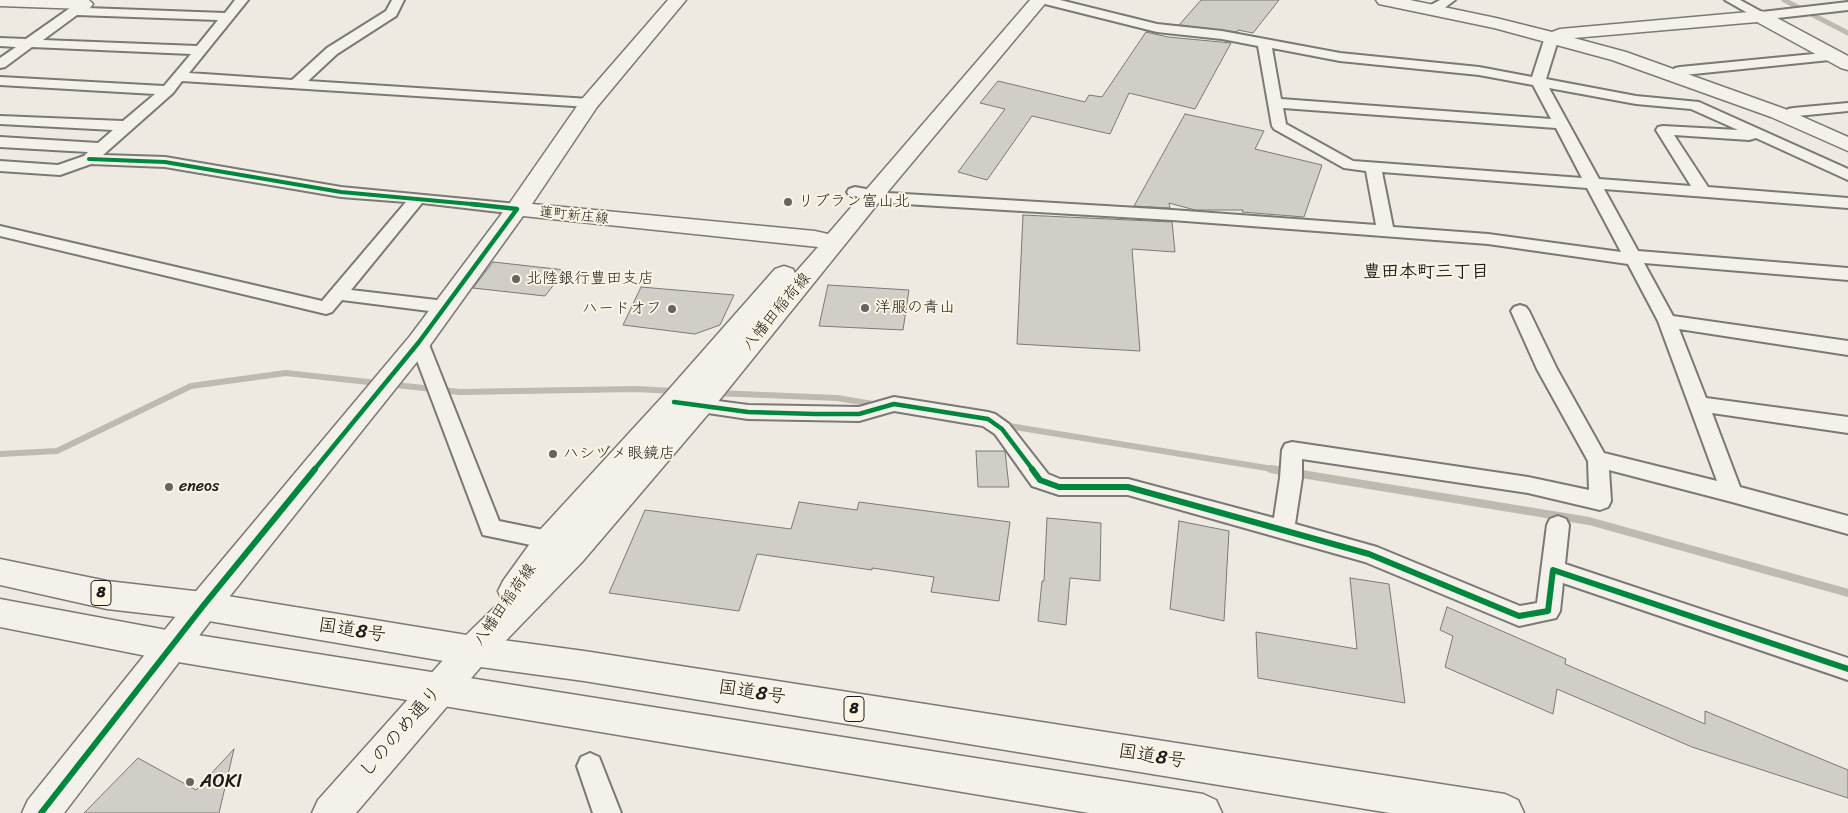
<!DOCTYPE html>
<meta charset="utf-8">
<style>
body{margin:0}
canvas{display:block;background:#eeeae2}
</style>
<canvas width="1848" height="813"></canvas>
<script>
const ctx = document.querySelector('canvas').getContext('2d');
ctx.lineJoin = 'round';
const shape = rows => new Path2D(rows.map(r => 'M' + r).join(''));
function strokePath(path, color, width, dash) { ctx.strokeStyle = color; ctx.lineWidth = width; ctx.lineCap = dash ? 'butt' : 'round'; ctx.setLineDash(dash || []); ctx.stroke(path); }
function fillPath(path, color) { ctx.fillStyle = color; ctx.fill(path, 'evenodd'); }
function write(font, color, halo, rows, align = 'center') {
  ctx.font = font + ' Sriracha,"Klee One",sans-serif'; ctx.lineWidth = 4; ctx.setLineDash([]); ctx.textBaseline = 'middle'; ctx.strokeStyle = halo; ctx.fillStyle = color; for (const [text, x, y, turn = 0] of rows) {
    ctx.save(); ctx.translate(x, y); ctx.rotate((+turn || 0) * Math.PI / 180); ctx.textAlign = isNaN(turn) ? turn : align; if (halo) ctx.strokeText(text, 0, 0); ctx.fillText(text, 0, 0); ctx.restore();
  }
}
strokePath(shape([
 [1784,0,1848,33]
]), '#bebab0', 5);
strokePath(shape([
 [716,393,837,398,879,405],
 [1003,425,1279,470],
 [0,454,57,451,191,386,286,373,460,392,635,389,675,391]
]), '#bebab0', 6);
strokePath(shape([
 [1271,469,1589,521,1848,593]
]), '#bebab0', 8);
const building = shape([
 [1201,0,1279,0,1253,33,1238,30,1237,32,1179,25,1201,0],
 [1146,32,1168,37,1231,43,1195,109,1129,93,1110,134,1032,116,987,180,958,172,1005,109,980,103,998,81,1085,102,1089,95,1102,97,1146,32],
 [1185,114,1264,131,1255,149,1322,165,1304,217,1242,212,1243,210,1195,210,1169,203,1170,208,1134,206,1185,114],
 [1023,215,1172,222,1175,252,1132,249,1140,351,1017,344,1023,215],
 [493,262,565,270,545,296,473,288,493,262],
 [828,285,909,290,903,330,819,326,828,285],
 [641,287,734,295,720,325,695,334,623,325,641,287],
 [976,451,1005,451,1009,487,978,487,976,451],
 [799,502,857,510,859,502,1010,522,999,601,931,592,934,577,872,568,872,570,757,554,739,611,609,593,645,510,791,529,799,502],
 [1047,518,1101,523,1100,581,1070,578,1066,625,1038,621,1042,581,1044,581,1047,518],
 [1179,521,1229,531,1224,621,1170,609,1179,521],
 [1350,578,1389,584,1405,703,1258,678,1256,632,1357,649,1350,578],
 [1447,607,1566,659,1565,664,1705,724,1705,711,1848,770,1848,798,1692,747,1557,689,1553,714,1445,667,1453,636,1440,630,1447,607],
 [234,749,219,813,84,813,138,758,196,790,234,749]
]);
fillPath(building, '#d1cec8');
strokePath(building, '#7a7975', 1);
const street = shape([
 [84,0,90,4,87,8,225,13,235,0,248,0,189,73,292,80,327,48,386,11,392,0,404,0,396,16,337,54,308,81,589,99,594,100,596,103,594,106,589,107,182,81,173,93,103,155,165,157,341,187,517,204,523,206,525,209,523,212,517,214,422,203,351,290,445,301,451,303,454,307,451,311,445,313,342,300,332,312,326,314,0,236,0,226,322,301,406,202,341,197,165,167,91,164,60,175,0,171,0,161,58,165,84,156,88,152,0,147,0,137,98,143,113,130,0,124,0,116,123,121,155,94,0,85,0,77,164,86,191,54,32,47,5,67,0,68,0,58,16,47,0,46,0,38,26,39,80,1,84,0],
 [77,15,218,20,197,46,43,40,77,15],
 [1039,0,1060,0,1157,24,1222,31,1340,53,1479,67,1532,77,1545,37,1552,33,1559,37,1546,79,1636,96,1699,102,1848,169,1848,180,1756,138,1749,140,1674,135,1708,187,1848,198,1848,208,1604,189,1638,251,1848,268,1848,280,1644,263,1673,316,1848,341,1848,355,1679,329,1706,398,1848,417,1848,433,1712,413,1740,487,1848,516,1848,534,1732,502,1609,470,1611,501,1608,507,1600,510,1528,493,1302,459,1302,478,1295,524,1377,547,1520,606,1537,603,1547,525,1550,519,1558,516,1566,519,1569,525,1565,564,1848,658,1848,680,1563,583,1560,611,1556,618,1519,626,1365,562,1128,495,1059,495,1032,486,995,434,983,426,894,411,859,421,748,419,681,409,678,404,681,399,688,397,748,405,859,407,894,397,988,412,995,414,1009,424,1048,474,1060,479,1128,479,1274,518,1280,478,1282,450,1285,444,1292,442,1528,477,1589,490,1588,461,1537,369,1511,311,1514,307,1520,305,1526,307,1529,311,1557,369,1604,453,1717,481,1658,321,1628,264,1488,244,1172,220,888,203,849,195,847,192,849,189,855,187,888,193,1172,210,1376,225,1366,171,1344,168,1274,129,1272,126,1258,46,1222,39,1157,32,1041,3,1039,0],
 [1272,48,1340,61,1479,75,1533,85,1551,119,1281,99,1272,48],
 [1549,88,1636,104,1691,109,1738,130,1663,126,1658,127,1656,130,1691,186,1599,179,1549,88],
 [1283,108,1556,128,1582,178,1353,161,1286,124,1283,108],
 [1382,172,1587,188,1621,252,1488,234,1393,227,1382,172],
 [1440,0,1455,0,1439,12,1429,12,1428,9,1429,6,1440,0],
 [1725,0,1740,0,1762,12,1848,2,1848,10,1760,20,1725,0],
 [1834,52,1839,53,1841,56,1839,59,1684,75,1681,79,1676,80,1669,76,1675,68,1680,67,1834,52],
 [1848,103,1848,111,1797,116,1785,121,1780,120,1778,117,1788,109,1793,108,1848,103],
 [419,336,426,337,428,342,499,521,558,533,561,540,558,547,550,549,483,535,410,342,412,337,419,336],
 [590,753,599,757,621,813,593,813,577,766,581,757,590,753]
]);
const secondary = shape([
 [0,0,89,0,93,4,90,8,84,9,0,6,0,0],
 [668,0,686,0,597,107,532,204,815,231,828,234,1030,0,1048,0,880,201,709,413,583,561,485,662,356,813,312,813,318,800,461,640,502,600,498,591,503,581,539,531,664,395,775,269,784,266,793,269,795,273,818,247,523,216,428,348,214,616,64,813,22,813,28,800,192,596,410,336,509,204,582,99,668,0],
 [1376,0,1410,0,1496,18,1552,32,1560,29,1760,11,1766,12,1848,56,1848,70,1841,68,1757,22,1574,38,1626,52,1785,109,1848,137,1848,151,1771,117,1612,60,1494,28,1379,4,1376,0]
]);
const highway = shape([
 [0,559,107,581,203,592,473,636,584,651,1505,794,1518,800,1524,813,1390,813,584,681,473,666,203,620,107,609,0,585,0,559],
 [0,599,172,631,1203,794,1216,800,1222,813,1089,813,172,661,0,627,0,599]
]);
strokePath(street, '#7a7975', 4);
strokePath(secondary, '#7a7975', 3);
strokePath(highway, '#7a7975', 3);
fillPath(street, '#f4f1ea');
fillPath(secondary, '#f4f1ea');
fillPath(highway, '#f4f1ea');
strokePath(shape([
 [89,159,165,162,341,192,482,205]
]), '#00873e', 4);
strokePath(shape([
 [674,402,748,412,815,414,859,414,894,404,988,419,1002,429,1033,470],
 [314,470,419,342,517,209,471,204]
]), '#00873e', 4.5);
strokePath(shape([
 [1032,469,1040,480,1059,487,1128,487,1369,554,1519,616,1548,611,1553,570,1848,669],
 [41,813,203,606,315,469]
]), '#00873e', 6);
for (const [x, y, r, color] of [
 [788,202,5,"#666461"],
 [516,279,5,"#666461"],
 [865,308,5,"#666461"],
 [672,309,5,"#666461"],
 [553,454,5,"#666461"],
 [169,487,5,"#666461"],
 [190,782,5,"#666461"]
]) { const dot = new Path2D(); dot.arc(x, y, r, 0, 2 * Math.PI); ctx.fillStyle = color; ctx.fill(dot); strokePath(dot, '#fcf5e5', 2); }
write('14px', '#1c1c1c', '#fcf5e5', [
 ["蓮町新庄線",574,216,6]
]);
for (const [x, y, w] of [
 [101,593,20],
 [854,709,20]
]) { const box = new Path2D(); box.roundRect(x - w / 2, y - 12.5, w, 25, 4); ctx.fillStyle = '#fcf5e5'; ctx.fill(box); strokePath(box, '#1c1c1c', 1); }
write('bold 15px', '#1c1c1c', null, [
 ["8",101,593],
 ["8",854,709]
]);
write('16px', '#1c1c1c', '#fcf5e5', [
 ["リブラン富山北",798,202],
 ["北陸銀行豊田支店",526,279],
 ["洋服の青山",875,308],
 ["ハードオフ",662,309,"right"],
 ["ハシヅメ眼鏡店",563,454],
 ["eneos",179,487]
], 'left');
write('16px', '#1c1c1c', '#fcf5e5', [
 ["八幡田稲荷線",777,312,-50],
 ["八幡田稲荷線",505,605,-55]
]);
write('bold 18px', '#1c1c1c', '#fcf5e5', [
 ["豊田本町三丁目",1426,272]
]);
write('19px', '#1c1c1c', '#fcf5e5', [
 ["国道8号",352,631,9],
 ["国道8号",752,693,9],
 ["しののめ通り",401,732,-49],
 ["国道8号",1152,757,9]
]);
write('19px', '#1c1c1c', '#fcf5e5', [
 ["AOKI",200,782]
], 'left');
</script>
